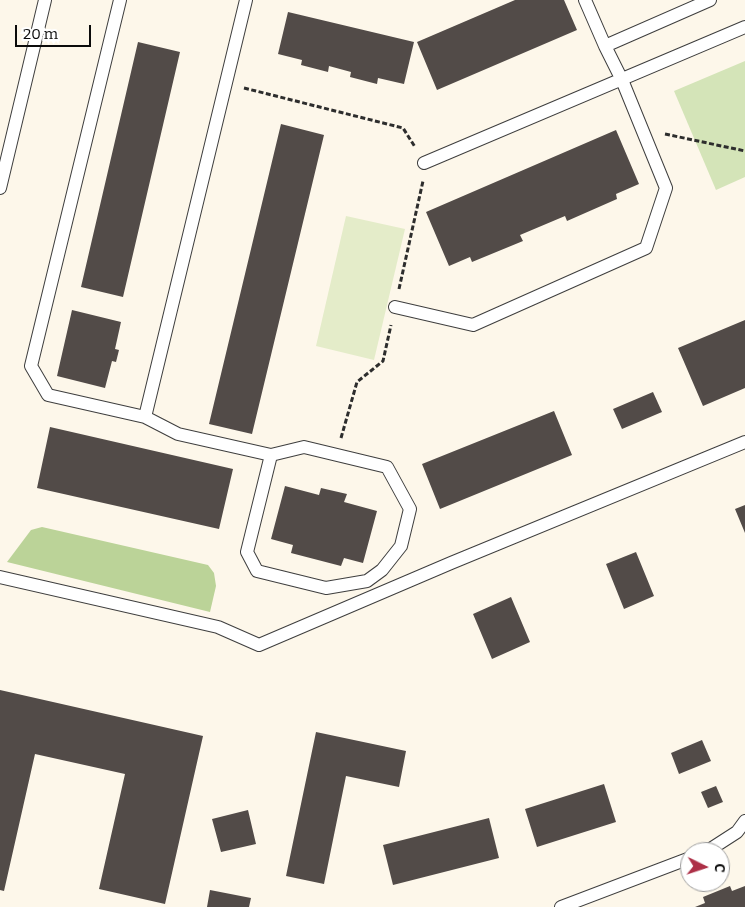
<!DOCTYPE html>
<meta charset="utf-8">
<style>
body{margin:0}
#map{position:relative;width:745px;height:907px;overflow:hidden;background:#fdf7ea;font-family:Bitter,serif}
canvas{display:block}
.north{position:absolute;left:680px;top:842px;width:50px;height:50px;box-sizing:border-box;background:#fff;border:1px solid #9d9d9d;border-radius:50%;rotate:94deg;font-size:14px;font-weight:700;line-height:20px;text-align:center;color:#0b0b0b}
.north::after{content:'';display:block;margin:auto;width:18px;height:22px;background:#ad3047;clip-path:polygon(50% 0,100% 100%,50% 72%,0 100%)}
.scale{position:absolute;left:15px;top:25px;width:76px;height:22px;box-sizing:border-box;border:2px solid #0b0b0b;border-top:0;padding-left:6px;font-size:15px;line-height:18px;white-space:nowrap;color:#0b0b0b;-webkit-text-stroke:4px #fff;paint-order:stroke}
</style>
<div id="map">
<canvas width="745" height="907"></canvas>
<div class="north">С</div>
<div class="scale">20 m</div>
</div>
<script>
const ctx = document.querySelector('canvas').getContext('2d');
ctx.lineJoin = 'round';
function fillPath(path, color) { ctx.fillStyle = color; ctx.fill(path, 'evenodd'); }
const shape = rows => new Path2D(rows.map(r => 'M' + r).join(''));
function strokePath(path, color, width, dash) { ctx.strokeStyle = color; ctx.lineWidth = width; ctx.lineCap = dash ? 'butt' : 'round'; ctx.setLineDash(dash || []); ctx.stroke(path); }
fillPath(shape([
 [745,61,745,177,716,190,674,91]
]), '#d4e4b8');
fillPath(shape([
 [42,527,208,565,214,573,216,586,210,612,7,562,31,530]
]), '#bbd398');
fillPath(shape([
 [346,216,405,229,374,360,316,346]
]), '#e4ecc9');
fillPath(shape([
 [515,0,564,0,577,30,437,90,417,42],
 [288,12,414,42,404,84,378,78,377,84,350,77,351,72,329,66,328,72,301,65,302,60,278,54],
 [138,42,180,52,123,297,81,287],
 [281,124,324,135,252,434,209,424],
 [616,130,639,184,616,194,617,199,567,221,565,216,520,235,523,241,472,262,470,257,449,266,426,212],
 [72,310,121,322,115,349,119,350,116,362,112,361,105,388,57,376],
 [745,320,745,388,703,406,678,348],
 [653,392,662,412,622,429,613,409],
 [554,411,572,455,440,509,422,464],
 [50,427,233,469,219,529,37,488],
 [285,486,319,495,321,488,347,494,344,502,377,511,363,563,344,558,341,566,291,553,293,545,271,539],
 [745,505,745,533,735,509],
 [636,552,654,596,624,609,606,564],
 [511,597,530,642,492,659,473,614],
 [0,690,203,736,165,904,99,889,125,774,35,754,4,891,0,890],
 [316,732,406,751,399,787,346,776,324,884,286,876],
 [702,740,711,761,679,774,671,753],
 [604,784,616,822,537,847,525,809],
 [716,786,723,802,708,808,701,792],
 [248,810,256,844,221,852,212,819],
 [489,818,499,858,393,885,383,845],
 [730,886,732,891,745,886,745,907,695,907,705,903,703,897],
 [210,890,251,898,249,907,207,907]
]), '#524b48');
const service = shape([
 [120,0,31,366,48,395,145,417],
 [246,0,145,417,178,434,271,455,304,447,387,467,410,509,401,546,382,570,367,581,326,588,257,571,247,552,271,455],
 [585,0,605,46,710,0],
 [424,163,745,27],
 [0,188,45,0],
 [395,307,473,325,646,248,666,188,622,80,605,46],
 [0,577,218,627,259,645,451,563,745,442],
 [706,852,737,832,745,821],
 [561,907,690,858]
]);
strokePath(service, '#3e3e3e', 14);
strokePath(shape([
 [244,88,403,128,415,147],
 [665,134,745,151],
 [399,289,423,181],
 [341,438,357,382,383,361,391,325]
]), '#2d2d2d', 3, [5, 2.5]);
strokePath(service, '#fff', 12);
</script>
